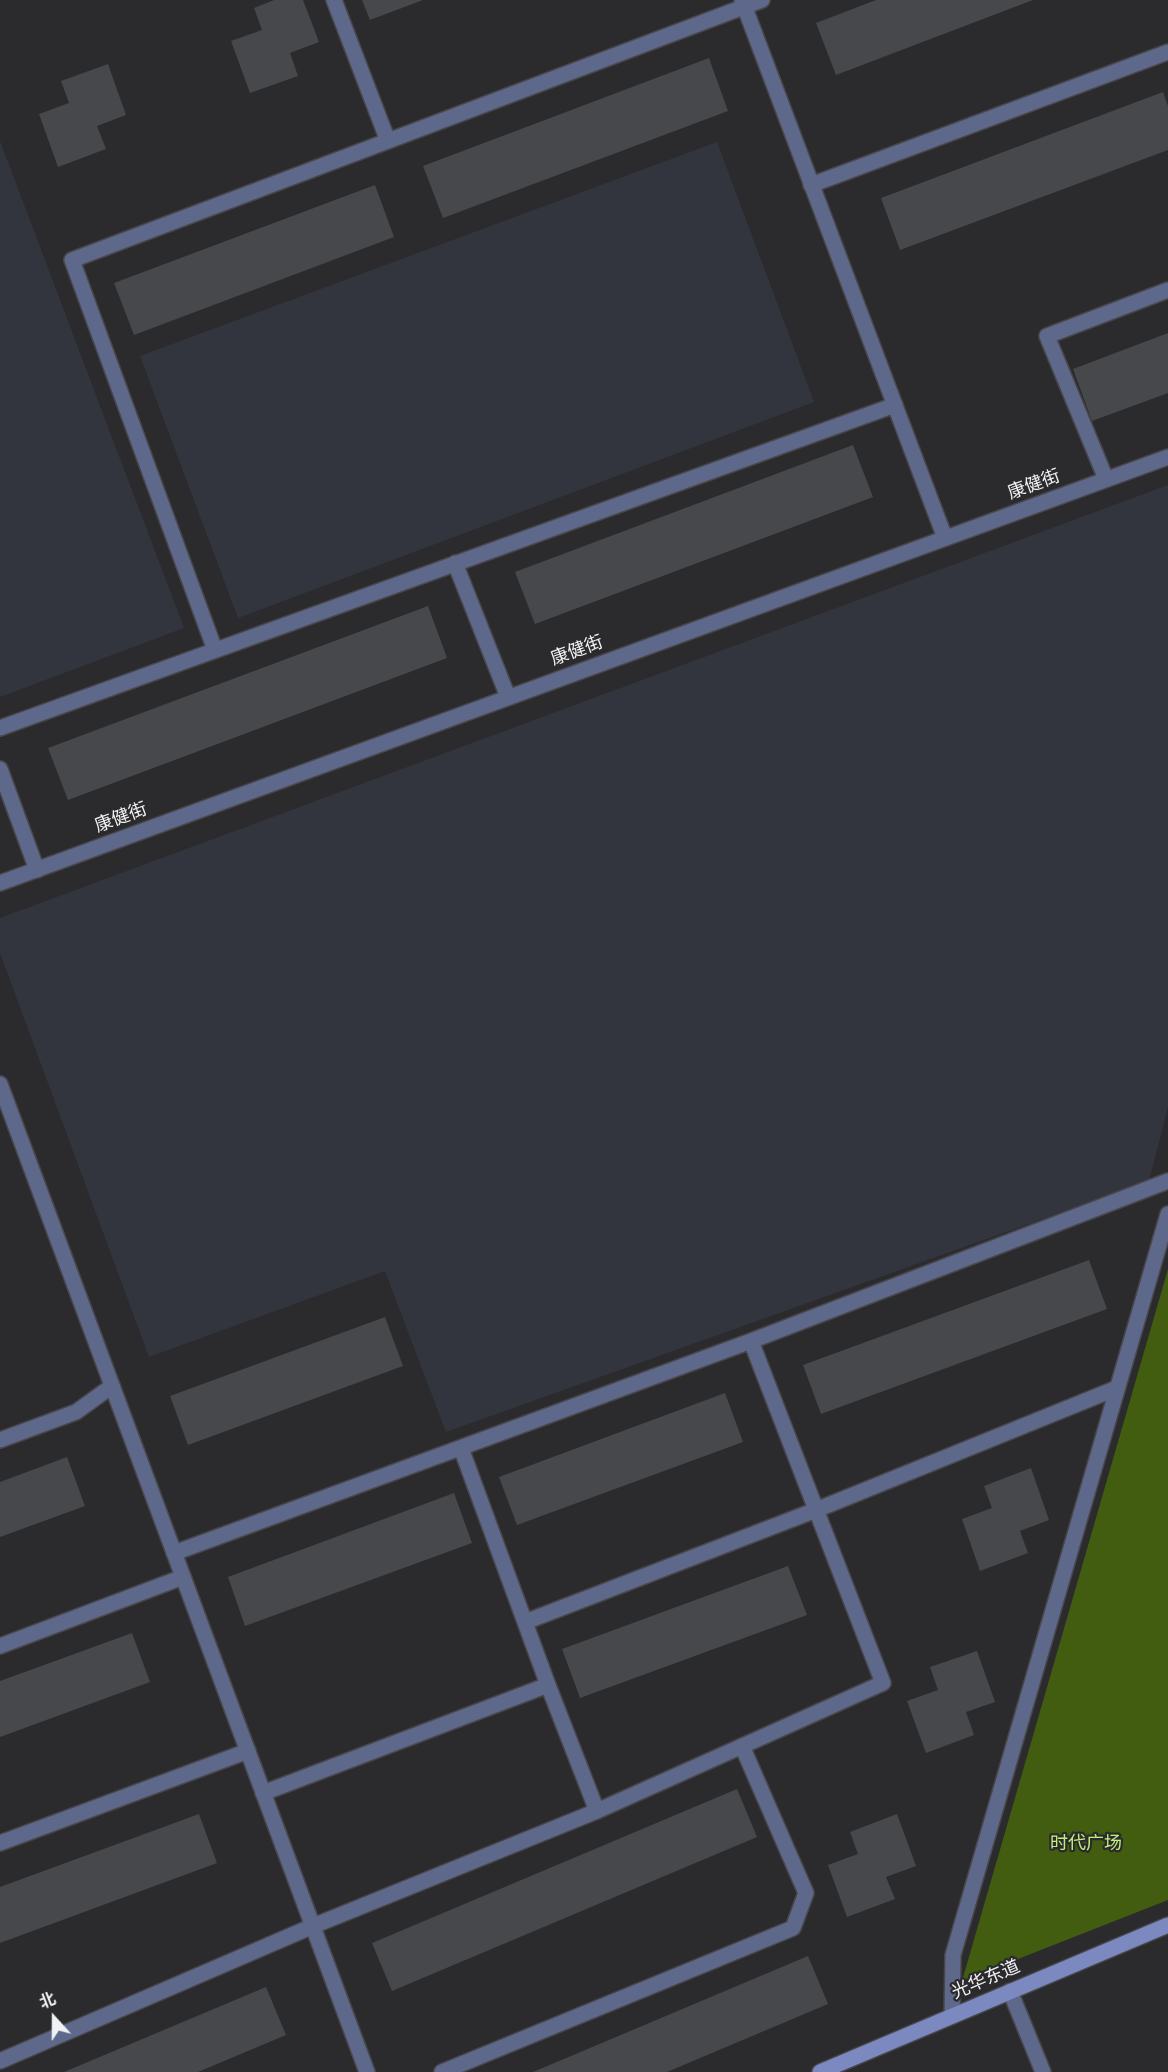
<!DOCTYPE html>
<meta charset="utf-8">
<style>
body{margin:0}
#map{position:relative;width:1168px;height:2072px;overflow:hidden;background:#2b2b2e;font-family:Helvetica,"Noto Sans SC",sans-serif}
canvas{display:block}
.north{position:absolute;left:24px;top:1988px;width:60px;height:60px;-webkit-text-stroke:4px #2b2b2e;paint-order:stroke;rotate:339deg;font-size:16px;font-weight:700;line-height:24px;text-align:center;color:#f0f1f3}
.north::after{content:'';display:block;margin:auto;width:21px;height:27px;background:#f0f1f3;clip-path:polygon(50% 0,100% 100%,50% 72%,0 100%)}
</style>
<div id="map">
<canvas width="1168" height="2072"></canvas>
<div class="north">北</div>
</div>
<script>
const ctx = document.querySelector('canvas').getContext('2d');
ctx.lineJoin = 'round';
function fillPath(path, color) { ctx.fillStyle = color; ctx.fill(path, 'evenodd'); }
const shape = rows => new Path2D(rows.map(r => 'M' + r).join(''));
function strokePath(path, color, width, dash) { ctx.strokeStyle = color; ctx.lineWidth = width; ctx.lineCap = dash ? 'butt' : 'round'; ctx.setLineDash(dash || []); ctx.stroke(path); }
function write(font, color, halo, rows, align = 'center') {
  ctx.font = font + ' Helvetica,"Noto Sans SC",sans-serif'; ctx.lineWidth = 4.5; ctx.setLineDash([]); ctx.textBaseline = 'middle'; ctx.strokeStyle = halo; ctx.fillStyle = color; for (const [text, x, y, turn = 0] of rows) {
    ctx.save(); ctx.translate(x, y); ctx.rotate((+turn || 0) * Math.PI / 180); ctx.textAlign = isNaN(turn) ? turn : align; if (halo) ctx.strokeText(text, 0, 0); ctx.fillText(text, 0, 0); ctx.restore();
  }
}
fillPath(shape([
 [0,141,184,628,0,697],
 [717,142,814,402,238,618,140,356],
 [1168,485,1168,1107,1149,1181,446,1432,385,1271,149,1357,0,953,0,918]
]), '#32353d');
fillPath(shape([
 [1168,1269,1168,1900,962,1981]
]), '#425d0f');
fillPath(shape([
 [274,0,303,0,319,42,290,53,298,76,250,93,231,41,262,30,254,8],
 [362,0,423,0,370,20],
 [876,0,1033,0,836,75,816,23],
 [709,58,728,111,443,218,423,166],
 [108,64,126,115,97,126,106,149,58,167,39,114,69,103,61,81],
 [1163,92,1168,106,1168,150,900,250,881,198],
 [375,185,394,237,134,335,114,283],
 [1168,333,1168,393,1092,421,1073,369],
 [853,445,873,497,535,624,515,572],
 [428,606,447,658,68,800,48,748],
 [1089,1260,1107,1309,821,1414,803,1365],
 [385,1317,403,1366,188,1445,170,1396],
 [725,1393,743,1442,517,1525,499,1477],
 [67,1457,85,1506,0,1537,0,1482],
 [1031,1468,1049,1520,1020,1531,1028,1553,980,1571,962,1519,992,1508,984,1486],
 [454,1493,472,1543,245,1626,228,1577],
 [788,1566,807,1615,580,1698,562,1649],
 [132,1633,150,1682,0,1737,0,1681],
 [977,1651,995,1702,966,1712,974,1735,926,1753,907,1701,938,1690,930,1667],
 [737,1789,757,1837,392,1991,372,1943],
 [199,1814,217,1863,0,1943,0,1887],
 [897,1814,916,1866,886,1877,895,1899,847,1917,828,1865,858,1854,850,1832],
 [808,1956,828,2004,667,2072,533,2072],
 [266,1987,286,2035,198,2072,64,2072]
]), '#47484b');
const lane = shape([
 [334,0,388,141],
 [811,185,1168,52],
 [1106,479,1047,336,1168,290],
 [455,563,508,697],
 [215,650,72,260,762,0],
 [0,728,895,405],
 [0,769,37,870],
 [0,1440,76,1412,112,1386],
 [461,1448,548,1685,597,1811],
 [174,1553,751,1341,1168,1181],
 [525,1622,816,1510,1117,1388],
 [0,1646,183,1577],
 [263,1793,548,1685],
 [0,1843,248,1751],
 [1010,1991,1043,2072],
 [0,2061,313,1926,597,1811,883,1683,751,1341],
 [442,2072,793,1928,806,1893,742,1746]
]);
const street = shape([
 [742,0,945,538],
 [0,883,1168,457],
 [0,1084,367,2072],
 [952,2016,953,1955,1168,1214]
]);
const secondary = shape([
 [820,2072,1168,1925]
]);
strokePath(lane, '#47474a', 18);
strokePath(street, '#47474a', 18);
strokePath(secondary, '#47474a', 18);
strokePath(lane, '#5e688b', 15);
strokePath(street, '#5e688b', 15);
strokePath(secondary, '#7b89c0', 15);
write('18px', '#f0f1f3', '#2b2b2e', [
 ["康健街",1034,485,-20],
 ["康健街",577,651,-20],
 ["康健街",121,818,-20],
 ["光华东道",986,1980,-23]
]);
write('18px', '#c0ef79', '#2b2b2e', [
 ["时代广场",1086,1844]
]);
</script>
